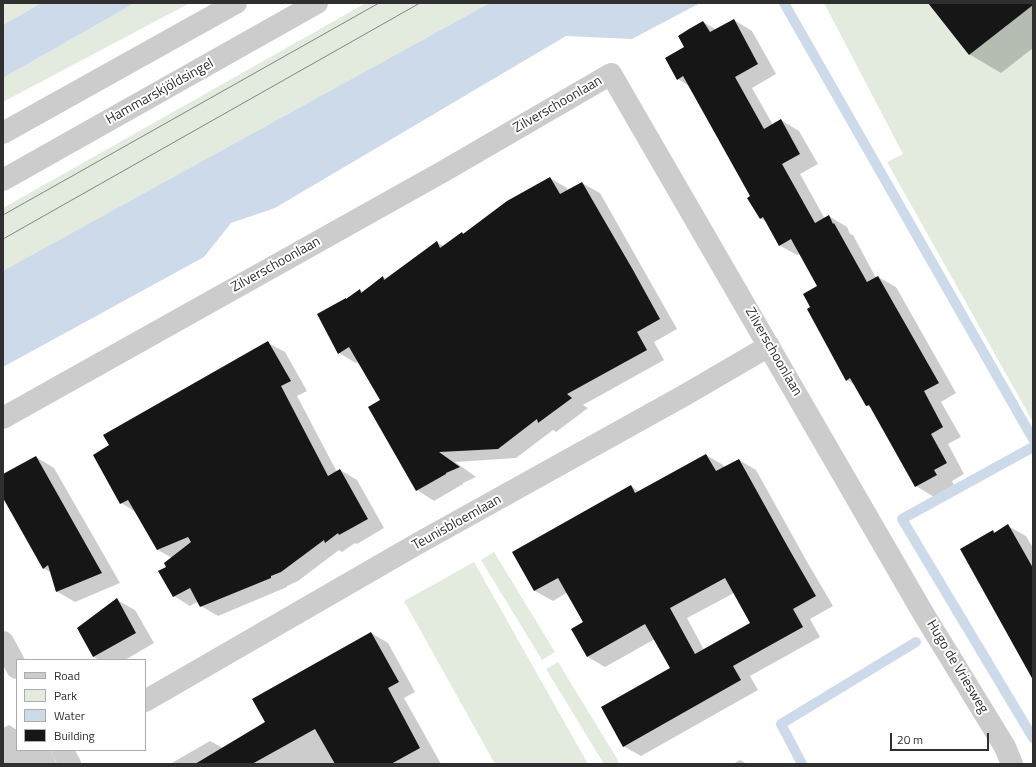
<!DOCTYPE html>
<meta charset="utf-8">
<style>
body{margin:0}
#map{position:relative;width:1036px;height:767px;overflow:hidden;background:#fff;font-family:"Titillium Web",sans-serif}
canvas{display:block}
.frame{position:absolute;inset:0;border:4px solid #2f2f2f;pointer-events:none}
.legend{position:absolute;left:16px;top:659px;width:130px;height:92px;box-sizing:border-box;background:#fff;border:1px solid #acacac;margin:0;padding:5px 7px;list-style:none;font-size:12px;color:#2f2f2f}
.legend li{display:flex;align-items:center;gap:8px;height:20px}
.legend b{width:20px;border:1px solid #acacac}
.scale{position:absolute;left:890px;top:733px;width:99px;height:18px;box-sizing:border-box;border:2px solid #2f2f2f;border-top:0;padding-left:5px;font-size:12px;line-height:14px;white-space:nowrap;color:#2f2f2f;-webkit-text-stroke:3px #fff;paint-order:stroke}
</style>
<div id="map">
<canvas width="1036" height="767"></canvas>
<div class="frame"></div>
<ul class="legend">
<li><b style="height:5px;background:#ccc"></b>Road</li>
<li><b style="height:11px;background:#e3ebdf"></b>Park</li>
<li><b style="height:11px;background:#cddae9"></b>Water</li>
<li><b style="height:11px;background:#161616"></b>Building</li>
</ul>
<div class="scale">20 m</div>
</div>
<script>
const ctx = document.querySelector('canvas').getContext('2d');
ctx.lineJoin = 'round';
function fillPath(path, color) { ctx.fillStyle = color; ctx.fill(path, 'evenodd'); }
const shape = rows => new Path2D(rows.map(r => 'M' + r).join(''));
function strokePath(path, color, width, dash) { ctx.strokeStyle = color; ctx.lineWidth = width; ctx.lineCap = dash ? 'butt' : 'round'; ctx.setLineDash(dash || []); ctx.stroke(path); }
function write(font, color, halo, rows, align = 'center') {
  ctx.font = font + ' "Titillium Web",sans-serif'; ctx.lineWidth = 4; ctx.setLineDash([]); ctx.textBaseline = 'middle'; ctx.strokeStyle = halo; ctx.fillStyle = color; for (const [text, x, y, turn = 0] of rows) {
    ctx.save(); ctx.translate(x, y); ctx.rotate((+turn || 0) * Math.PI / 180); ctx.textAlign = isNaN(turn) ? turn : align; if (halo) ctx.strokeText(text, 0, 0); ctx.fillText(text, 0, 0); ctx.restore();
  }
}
fillPath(shape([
 [3,3,41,3,3,25],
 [135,3,190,3,3,102,3,78],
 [366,3,518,3,3,283,3,208],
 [824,3,1033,3,1033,422,887,162,903,154],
 [494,552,555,652,542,660,481,560],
 [474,562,487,585,588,764,495,764,404,601],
 [558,662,619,762,616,764,604,764,546,669]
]), '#e3ebdf');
fillPath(shape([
 [41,3,135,3,3,78,3,25],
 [490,3,700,3,632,39,566,36,275,208,231,223,204,257,3,367,3,271]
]), '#cddae9');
fillPath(shape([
 [930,3,1033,3,1033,48,1001,73,969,54],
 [734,20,752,31,776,74,752,88,773,125,781,120,799,131,818,164,800,174,825,219,829,216,847,227,850,234,853,235,876,278,878,277,896,287,956,393,941,402,961,437,948,444,964,474,952,481,954,485,934,497,916,486,872,408,867,406,855,385,847,380,812,307,818,287,800,254,797,255,779,245,766,222,760,218,751,197,689,86,678,79,686,48,703,22,717,30],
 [550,178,567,188,568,191,582,183,600,193,677,329,654,342,664,360,583,405,588,408,556,432,553,430,516,458,455,462,476,477,463,483,463,484,434,501,417,490,369,407,381,400,359,362,356,363,339,353,346,299,360,290,363,292,383,277,386,279,437,243,444,246,462,233,464,234],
 [268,343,285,352,307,391,297,396,337,472,340,470,357,480,384,528,357,544,355,543,342,552,339,550,298,581,287,586,287,587,218,616,201,606,199,601,190,606,174,596,168,567,172,558,158,550,136,512,121,503],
 [706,455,723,465,725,468,739,460,756,470,806,560,833,606,810,619,820,637,750,676,758,690,641,756,623,746,671,668,655,639,605,667,588,657,584,622,568,592,553,601,535,591,514,553,631,486,640,492],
 [734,593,752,623,704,650,687,618],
 [36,457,54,468,120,583,75,602,56,591,52,573,43,568,3,496,3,475],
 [1008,526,1026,536,1033,548,1033,669,993,531,996,533],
 [117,600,135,610,154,643,125,660,99,660,94,657,78,629],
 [371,633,388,643,415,692,404,698,441,764,170,764,210,741,223,748,267,723],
 [9,725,17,730,17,750,50,750,57,764,3,764,3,728],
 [740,760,747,764,733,764]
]), '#0003');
strokePath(shape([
 [784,3,1033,439],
 [1033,447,902,519,1033,738],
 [802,764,781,724,916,642]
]), '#cddae9', 10);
fillPath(shape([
 [928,3,1033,3,1033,5,969,55],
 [734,19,758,64,735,77,764,129,781,119,800,154,782,164,815,223,829,215,833,224,834,223,867,282,878,276,939,383,924,391,943,427,931,434,947,463,934,470,937,475,915,487,869,405,866,406,850,378,846,381,807,309,810,307,803,294,817,286,791,239,779,246,763,217,760,219,747,198,750,196,683,76,677,80,665,58,684,47,678,36,689,29,703,21,710,32],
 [550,177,560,194,582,182,633,270,660,319,637,332,647,350,567,394,572,398,538,423,537,419,498,449,439,452,460,467,446,473,446,474,416,491,368,407,380,400,349,347,338,354,317,314,346,298,346,299,360,289,361,293,383,276,384,280,437,241,440,248,462,232,463,234,507,201],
 [268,341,291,381,281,386,328,476,340,469,368,519,339,535,338,533,325,543,324,540,281,572,271,576,271,578,200,607,190,588,173,597,158,571,166,567,164,563,191,542,188,537,157,550,128,500,120,504,93,455,109,445,103,435],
 [706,454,716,471,739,459,789,549,816,596,793,609,803,627,733,666,741,680,623,747,601,707,670,668,645,624,587,657,571,629,583,622,558,578,534,591,512,552,631,485,635,493],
 [725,578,750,623,695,654,670,608],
 [36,456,102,573,56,592,48,565,43,569,3,498,3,474],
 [1008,524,1033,568,1033,680,960,549,993,530,994,533],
 [117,598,136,633,93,657,77,628],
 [371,632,399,682,388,688,420,748,391,764,335,764,315,729,252,764,195,764,265,722,252,699]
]), '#161616');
strokePath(shape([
 [3,133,236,3],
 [3,180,317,3],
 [3,418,444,171,611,74,923,613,1005,747,1012,764],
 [3,642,17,668],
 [145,701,417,544,685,395,769,346],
 [62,750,70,764]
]), '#ccc', 22);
strokePath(shape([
 [3,215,379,3],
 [3,239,420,3]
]), '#848484', 1);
write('14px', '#2f2f2f', '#fff', [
 ["Hammarskjöldsingel",160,92,-29],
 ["Zilverschoonlaan",558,105,-30],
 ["Zilverschoonlaan",276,265,-29],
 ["Zilverschoonlaan",773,352,60],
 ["Teunisbloemlaan",457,523,-29],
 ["Hugo de Vriesweg",957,667,59]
]);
</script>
